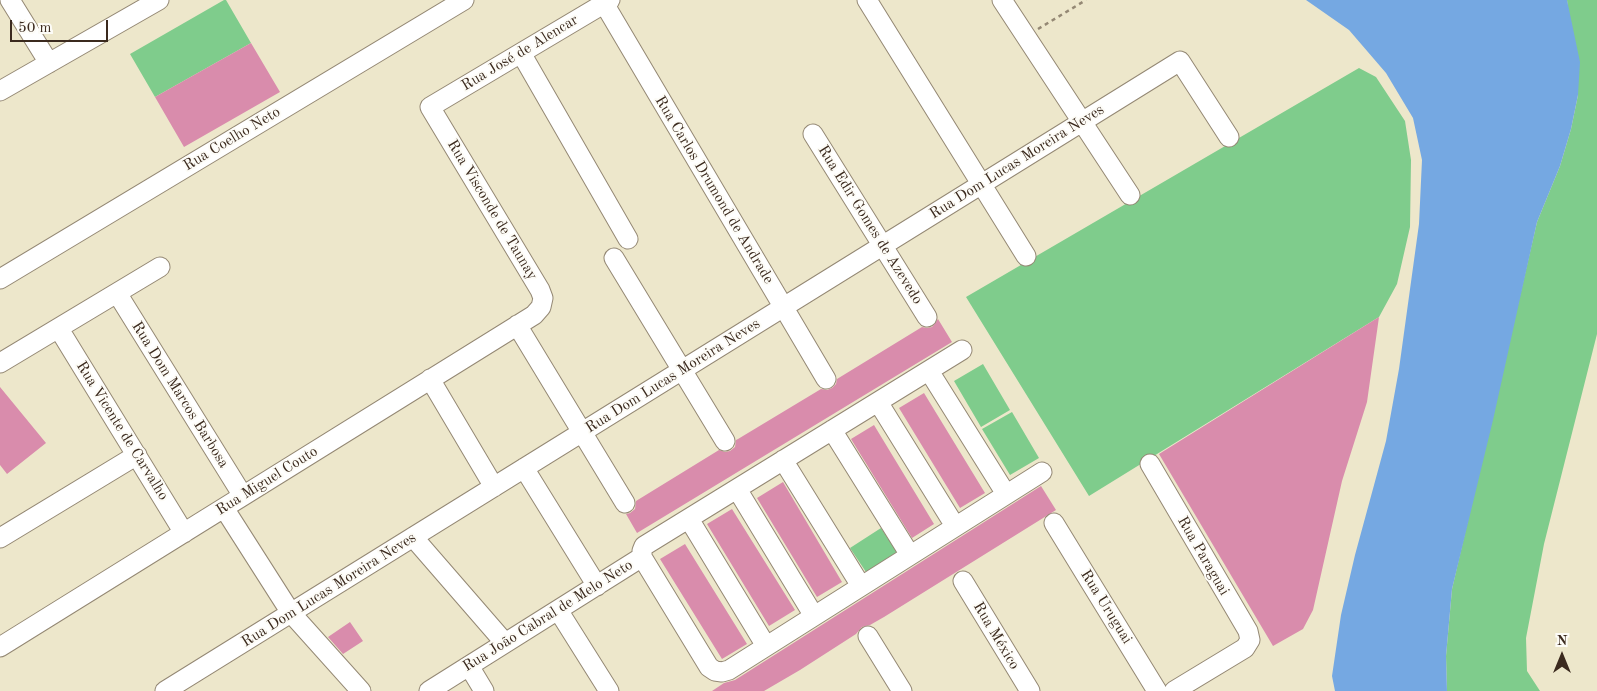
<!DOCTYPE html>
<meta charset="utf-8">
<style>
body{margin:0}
#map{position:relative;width:1597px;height:691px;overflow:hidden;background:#ede7cb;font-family:"Old Standard TT",serif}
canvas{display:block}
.north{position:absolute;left:1537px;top:631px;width:50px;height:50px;-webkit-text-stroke:4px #fdfcf7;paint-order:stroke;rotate:0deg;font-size:14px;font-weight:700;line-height:20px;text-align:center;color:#3b2a1e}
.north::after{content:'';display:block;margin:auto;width:18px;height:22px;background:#3b2a1e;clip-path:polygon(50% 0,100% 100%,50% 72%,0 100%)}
.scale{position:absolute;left:10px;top:20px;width:98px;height:22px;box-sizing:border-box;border:2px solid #3b2a1e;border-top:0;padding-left:6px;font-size:15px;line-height:18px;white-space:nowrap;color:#3b2a1e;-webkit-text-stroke:4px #fdfcf7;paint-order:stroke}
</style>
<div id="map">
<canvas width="1597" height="691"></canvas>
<div class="north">N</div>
<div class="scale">50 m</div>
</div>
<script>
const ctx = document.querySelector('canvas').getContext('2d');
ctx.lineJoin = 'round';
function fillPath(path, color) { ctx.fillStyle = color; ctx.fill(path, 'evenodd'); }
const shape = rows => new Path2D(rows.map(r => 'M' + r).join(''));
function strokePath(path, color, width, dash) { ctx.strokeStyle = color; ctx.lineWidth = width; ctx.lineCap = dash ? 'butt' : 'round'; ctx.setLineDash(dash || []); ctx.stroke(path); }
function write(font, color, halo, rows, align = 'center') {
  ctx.font = font + ' "Old Standard TT",serif'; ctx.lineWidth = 4; ctx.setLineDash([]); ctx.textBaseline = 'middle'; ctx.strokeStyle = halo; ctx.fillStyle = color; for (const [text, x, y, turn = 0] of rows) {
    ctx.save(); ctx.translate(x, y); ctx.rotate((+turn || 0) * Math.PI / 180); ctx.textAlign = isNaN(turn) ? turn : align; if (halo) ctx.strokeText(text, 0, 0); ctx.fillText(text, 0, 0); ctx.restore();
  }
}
fillPath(shape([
 [224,0,226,0,251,43,155,97,130,54],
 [1567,0,1597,0,1597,334,1544,544,1526,638,1527,671,1540,691,1447,691,1446,656,1452,589,1537,222,1560,166,1571,129,1578,95],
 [1359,68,1376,77,1405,121,1411,160,1410,227,1397,284,1379,317,1089,496,966,297],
 [983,364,1010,410,981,427,954,381],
 [1012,412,1039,458,1010,475,982,429],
 [881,528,897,552,866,572,850,548]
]), '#7fcc8c');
fillPath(shape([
 [1306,0,1567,0,1580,62,1578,95,1571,129,1560,166,1537,222,1493,420,1452,589,1446,656,1447,691,1335,691,1332,676,1341,615,1355,555,1386,441,1399,369,1419,224,1422,160,1413,118,1386,73,1349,30]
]), '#75a8e2');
fillPath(shape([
 [251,43,280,92,184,147,155,97],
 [1379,317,1367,402,1342,481,1313,610,1303,629,1273,646,1159,454],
 [938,319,952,342,637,533,626,514,630,513,635,509,636,501,719,450,725,452,730,451,735,447,736,440,738,439,821,389,827,390,832,388,836,384,837,379,922,327,927,328,932,327],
 [0,387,46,443,7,474,0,465],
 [924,393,985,493,960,508,899,408],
 [874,425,934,524,912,538,851,439],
 [783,482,842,582,817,597,757,498],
 [1041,486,1056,510,884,617,870,625,862,627,856,634,800,670,764,691,712,691,724,683,735,680],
 [732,509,795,610,769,626,707,524],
 [685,544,747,644,722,659,660,559],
 [350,622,363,641,343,654,328,637]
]), '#d98cac');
const minor = shape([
 [10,0,49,63],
 [602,0,826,379],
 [867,0,1026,256],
 [1002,0,1130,195],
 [521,53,628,239],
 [0,91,159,0],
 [813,134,927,317],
 [614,258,725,441],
 [0,279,464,0],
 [117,293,243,496],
 [517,325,625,503],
 [59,329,184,533],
 [962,350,644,546,642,551,642,557,709,667,715,671,722,672,729,670,1042,472],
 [0,363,160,267],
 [929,371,1006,494],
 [430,379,494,487],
 [878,402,955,526],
 [832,430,910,555],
 [783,460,861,586],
 [1150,464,1248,631,1250,640,1245,648,1174,691],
 [524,468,597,586],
 [737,489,814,616],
 [224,508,291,613,361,691],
 [689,519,766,646],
 [1054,523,1157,691],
 [413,537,505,643],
 [0,538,137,455],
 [963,581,1030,691],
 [558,610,609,691],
 [868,636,902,691],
 [0,647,534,315,541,307,543,298,540,290,430,107,610,0],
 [469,666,484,691],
 [165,691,1180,61,1229,137],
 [429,691,642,557]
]);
strokePath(minor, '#948874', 21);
strokePath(shape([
 [1038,29,1086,0]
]), '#948874', 2.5, [4, 4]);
strokePath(minor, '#fff', 19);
write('15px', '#3b2a1e', '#fdfcf7', [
 ["Rua José de Alencar",520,53,-31],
 ["Rua Coelho Neto",232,139,-31],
 ["Rua Dom Lucas Moreira Neves",1017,162,-32],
 ["Rua Carlos Drumond de Andrade",714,190,59],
 ["Rua Visconde de Taunay",492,210,59],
 ["Rua Edir Gomes de Azevedo",870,225,58],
 ["Rua Dom Lucas Moreira Neves",673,376,-32],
 ["Rua Dom Marcos Barbosa",180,395,58],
 ["Rua Vicente de Carvalho",122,431,58],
 ["Rua Miguel Couto",267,481,-32],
 ["Rua Paraguai",1203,556,60],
 ["Rua Dom Lucas Moreira Neves",329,590,-32],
 ["Rua Uruguai",1106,607,58],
 ["Rua João Cabral de Melo Neto",548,616,-32],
 ["Rua México",996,636,59]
]);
</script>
